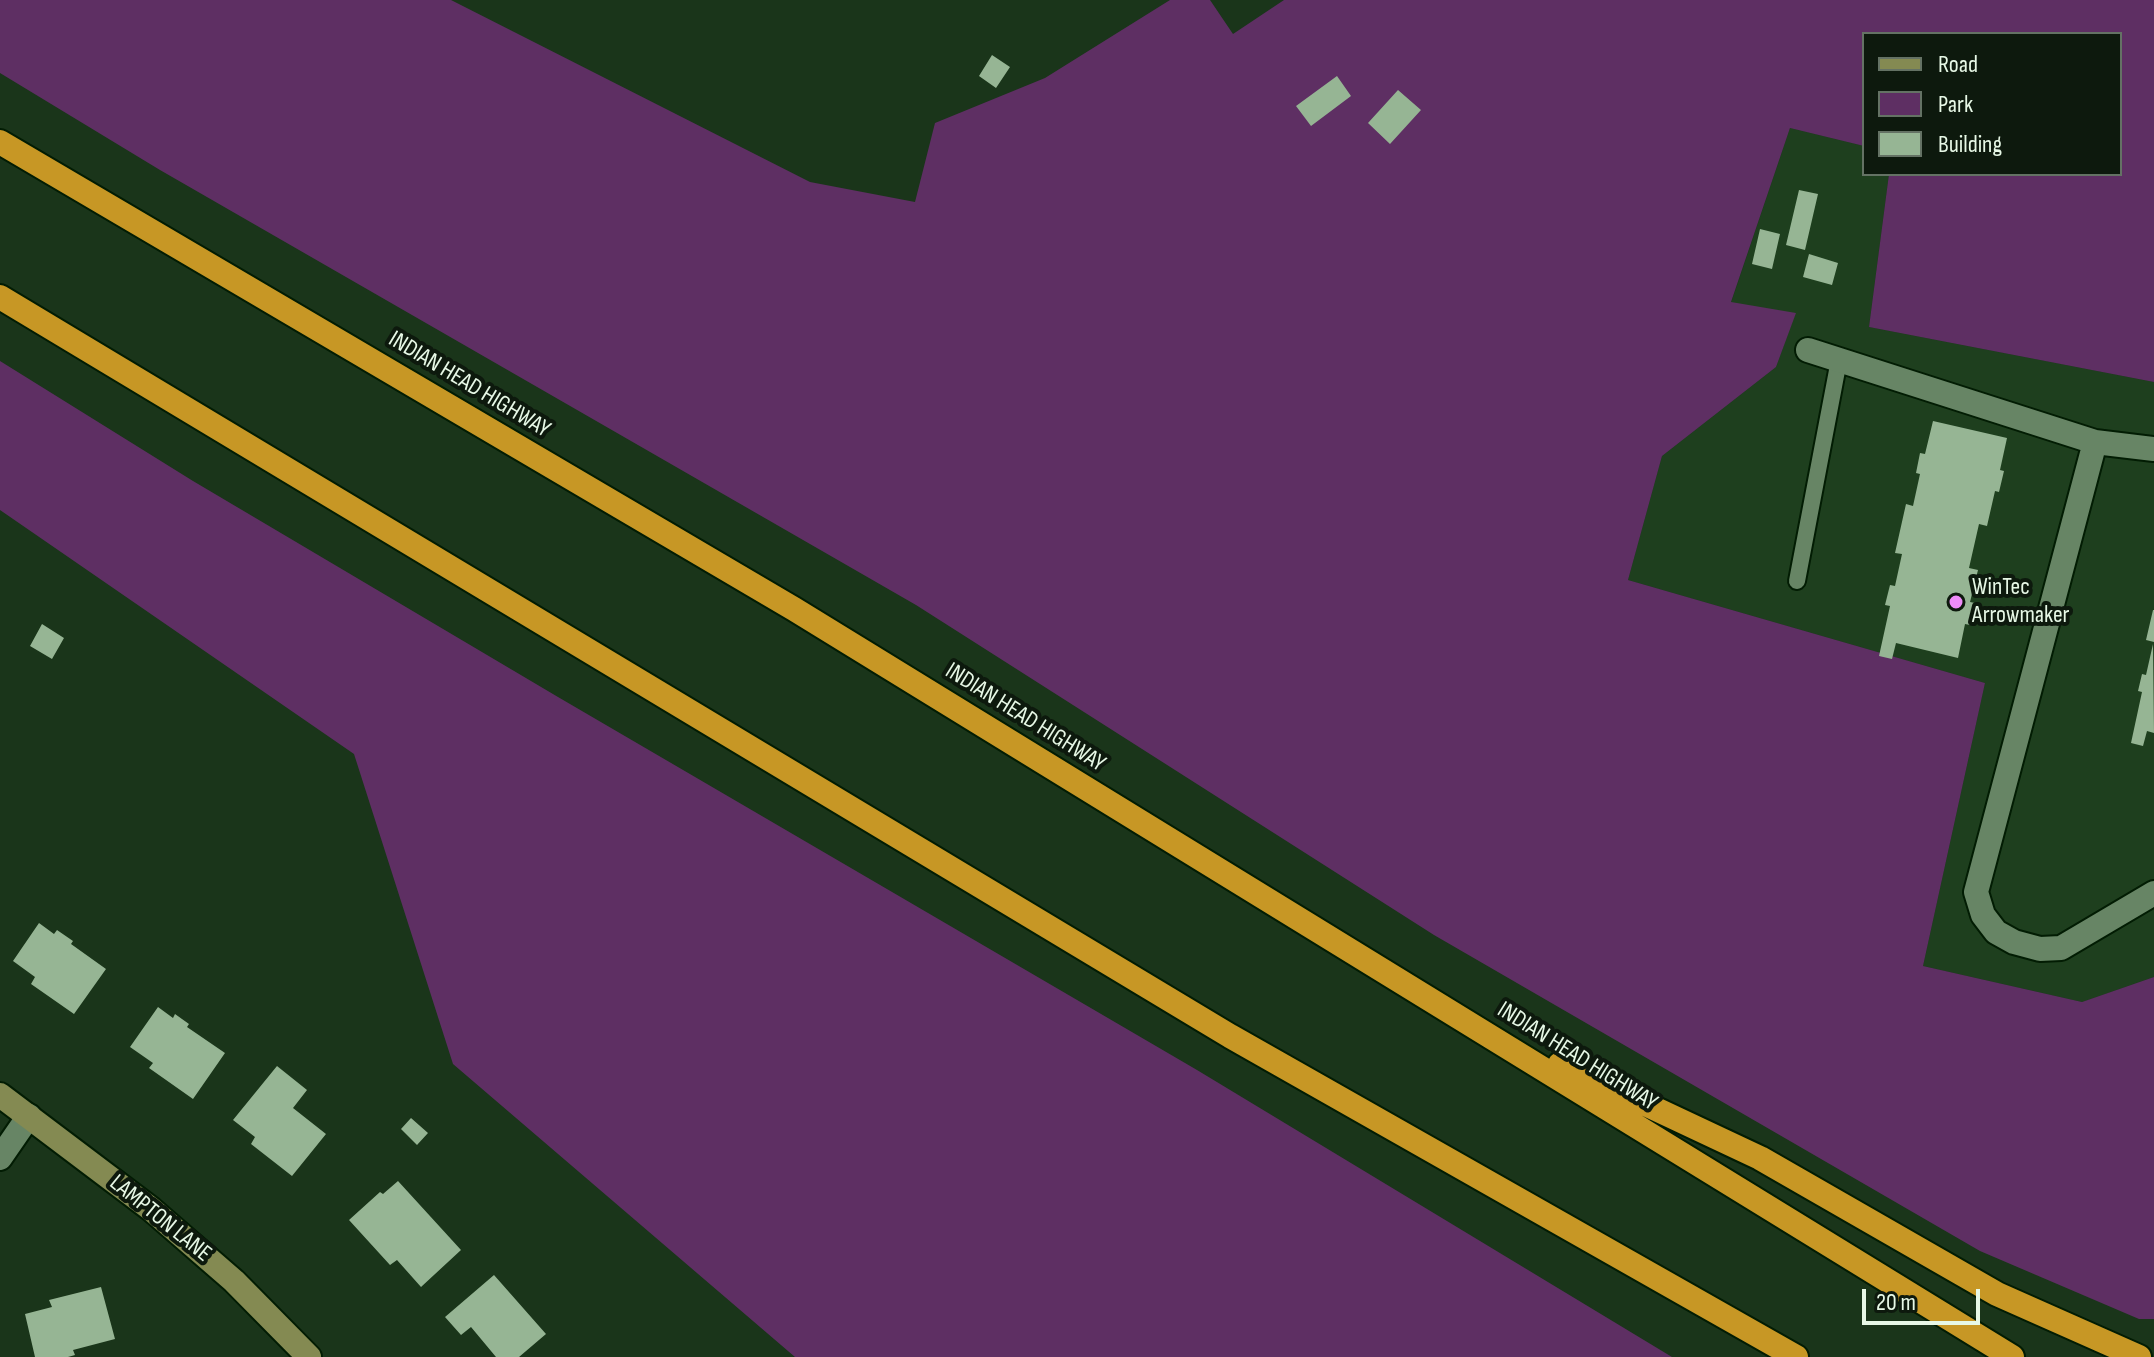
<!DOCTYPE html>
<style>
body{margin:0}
#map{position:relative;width:2154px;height:1357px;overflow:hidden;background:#1a351a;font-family:"Sofia Sans Condensed",sans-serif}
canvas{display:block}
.legend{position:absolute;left:1862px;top:32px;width:260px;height:144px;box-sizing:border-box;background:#0d190d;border:2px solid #647264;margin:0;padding:10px 14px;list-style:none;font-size:24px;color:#e7f8e6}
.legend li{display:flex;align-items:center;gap:16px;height:40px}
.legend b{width:40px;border:2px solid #647264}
.scale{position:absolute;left:1862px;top:1289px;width:118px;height:36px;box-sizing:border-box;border:4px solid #e7f8e6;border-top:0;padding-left:10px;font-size:24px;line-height:28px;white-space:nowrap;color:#e7f8e6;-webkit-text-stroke:6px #0d190d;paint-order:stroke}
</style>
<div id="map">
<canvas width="2154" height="1357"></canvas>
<ul class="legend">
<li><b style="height:10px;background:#848a52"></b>Road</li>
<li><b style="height:22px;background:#5e2f63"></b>Park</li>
<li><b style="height:22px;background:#96b594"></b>Building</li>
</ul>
<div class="scale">20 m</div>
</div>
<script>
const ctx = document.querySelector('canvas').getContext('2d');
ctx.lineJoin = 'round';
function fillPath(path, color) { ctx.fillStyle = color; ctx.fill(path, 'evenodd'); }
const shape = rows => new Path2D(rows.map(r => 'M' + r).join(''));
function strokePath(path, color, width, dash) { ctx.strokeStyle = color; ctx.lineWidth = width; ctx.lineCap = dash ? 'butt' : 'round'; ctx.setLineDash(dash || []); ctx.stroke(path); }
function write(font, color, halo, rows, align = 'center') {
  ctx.font = font + ' "Sofia Sans Condensed",sans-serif'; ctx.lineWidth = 8; ctx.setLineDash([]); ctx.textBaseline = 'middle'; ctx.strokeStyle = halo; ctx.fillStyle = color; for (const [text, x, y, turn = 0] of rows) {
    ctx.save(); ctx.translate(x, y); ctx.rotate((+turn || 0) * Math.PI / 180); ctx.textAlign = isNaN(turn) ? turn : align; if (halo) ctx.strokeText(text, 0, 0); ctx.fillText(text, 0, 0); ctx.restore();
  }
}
fillPath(shape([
 [1790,128,1864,146,1864,174,1889,174,1869,327,2154,382,2154,977,2082,1002,1923,966,1985,683,1628,580,1662,456,1776,367,1795,314,1731,303]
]), '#1e3f1e');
fillPath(shape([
 [0,0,451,0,810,182,915,202,935,123,1045,78,1170,0,1210,0,1233,34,1284,0,2154,0,2154,382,1869,327,1889,174,2120,174,2120,34,1864,34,1864,146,1790,128,1731,302,1796,313,1776,367,1662,456,1628,580,1985,683,1923,966,2082,1002,2154,977,2154,1319,2139,1319,1980,1251,1434,935,916,605,160,170,0,73],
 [0,361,193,481,558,697,1197,1070,1672,1357,795,1357,453,1064,354,754,0,510]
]), '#5e2f63');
fillPath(shape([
 [992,55,1010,67,996,88,979,76],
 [1337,76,1351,96,1311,126,1296,106],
 [1398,90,1421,110,1390,144,1368,123],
 [1799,190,1818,194,1805,250,1786,245],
 [1760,229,1780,234,1772,269,1752,264],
 [1809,254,1838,263,1832,285,1803,277],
 [1933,421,2007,438,2000,470,2004,471,1999,492,1995,491,1987,526,1979,524,1969,568,1978,570,1970,602,1975,603,1970,625,1965,624,1958,658,1896,643,1892,659,1879,656,1890,606,1885,605,1890,585,1895,586,1902,554,1895,553,1906,504,1913,506,1920,474,1916,473,1920,453,1925,454],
 [2153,610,2154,610,2154,642,2146,640],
 [42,624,64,638,52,659,30,646],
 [2153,644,2154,733,2147,731,2143,746,2131,743,2142,692,2138,691,2142,674,2146,675],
 [39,923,54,934,57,930,73,941,71,944,106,969,74,1014,31,984,35,977,13,961],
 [158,1007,173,1018,175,1014,189,1024,187,1027,225,1053,193,1099,149,1068,153,1063,130,1047],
 [277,1066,307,1090,293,1108,326,1134,292,1176,251,1144,255,1137,233,1120],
 [411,1118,428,1133,417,1145,401,1129],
 [398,1181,461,1250,421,1287,397,1260,390,1265,349,1220,380,1192,383,1194],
 [494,1275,546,1334,519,1357,496,1357,471,1327,461,1335,445,1317],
 [101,1287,115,1339,73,1350,75,1355,68,1357,35,1357,25,1314,52,1307,49,1300]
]), '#96b594');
const lane = shape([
 [1797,581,1839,360]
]);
const street = shape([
 [1808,350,2095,442,2154,449],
 [2095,442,1976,892,1983,915,1996,932,2014,942,2040,949,2061,948,2154,893],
 [0,1158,29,1116]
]);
const secondary = shape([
 [0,1095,151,1209,234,1281,309,1357]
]);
const highway = shape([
 [0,142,794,609,2012,1357],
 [0,297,1230,1036,1796,1357],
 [1560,1064,1760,1158,1997,1294,2139,1357]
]);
strokePath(lane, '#021c03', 20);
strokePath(street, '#021c03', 28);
strokePath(secondary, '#021c03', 28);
strokePath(highway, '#021c03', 28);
strokePath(lane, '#678565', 16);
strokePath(street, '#678565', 24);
strokePath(secondary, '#848a52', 24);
strokePath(highway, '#c79725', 24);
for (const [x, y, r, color] of [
 [1956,602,8,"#ee8cf8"]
]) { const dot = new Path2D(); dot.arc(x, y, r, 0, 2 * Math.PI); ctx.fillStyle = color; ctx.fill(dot); strokePath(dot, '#0d190d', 3); }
write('24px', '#e7f8e6', '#0d190d', [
 ["INDIAN HEAD HIGHWAY",469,385,31],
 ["INDIAN HEAD HIGHWAY",1025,718,32],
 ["INDIAN HEAD HIGHWAY",1577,1057,32],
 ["LAMPTON LANE",160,1219,39]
]);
write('24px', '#e7f8e6', '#0d190d', [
 ["WinTec",1972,588],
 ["Arrowmaker",1972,616]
], 'left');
</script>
